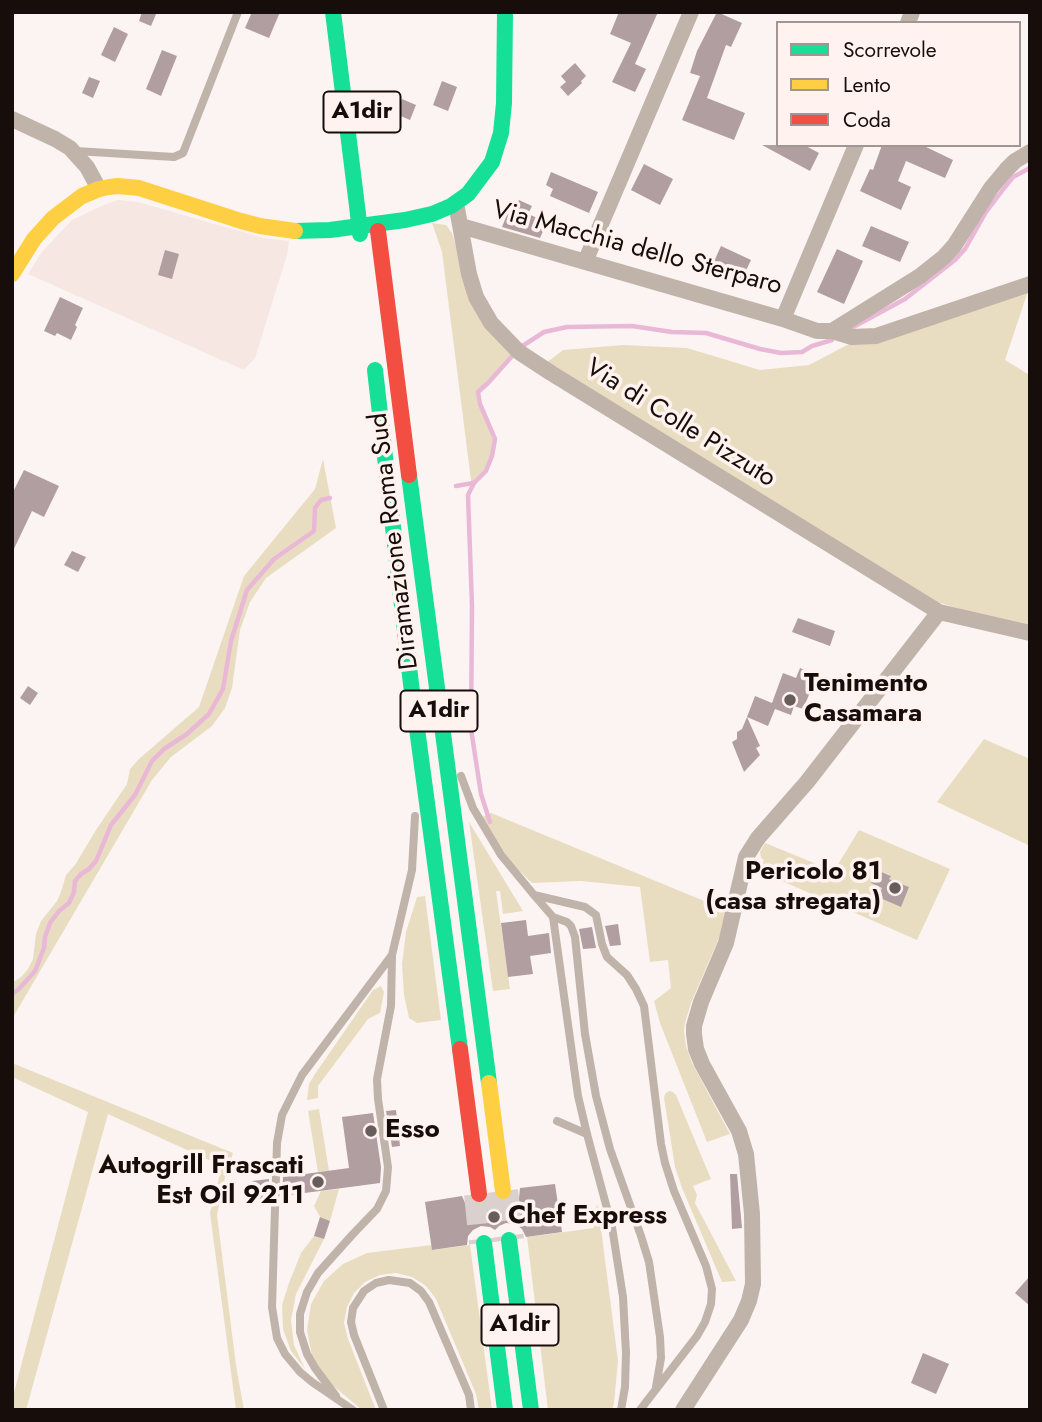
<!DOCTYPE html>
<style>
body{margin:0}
#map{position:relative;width:1042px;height:1422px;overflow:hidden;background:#fcf4f2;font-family:Jost,sans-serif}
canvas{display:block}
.frame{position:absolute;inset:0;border:14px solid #170d0a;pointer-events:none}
.legend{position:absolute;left:776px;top:21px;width:245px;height:126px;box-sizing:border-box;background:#fff2ef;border:2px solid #a29693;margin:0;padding:9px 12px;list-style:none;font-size:21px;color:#170d0a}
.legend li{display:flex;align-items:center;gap:14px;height:35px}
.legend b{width:35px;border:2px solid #a29693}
</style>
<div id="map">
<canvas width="1042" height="1422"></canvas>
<div class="frame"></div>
<ul class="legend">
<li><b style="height:9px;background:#16e098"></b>Scorrevole</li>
<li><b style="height:9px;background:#ffcf43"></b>Lento</li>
<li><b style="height:9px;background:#f24e42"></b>Coda</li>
</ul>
</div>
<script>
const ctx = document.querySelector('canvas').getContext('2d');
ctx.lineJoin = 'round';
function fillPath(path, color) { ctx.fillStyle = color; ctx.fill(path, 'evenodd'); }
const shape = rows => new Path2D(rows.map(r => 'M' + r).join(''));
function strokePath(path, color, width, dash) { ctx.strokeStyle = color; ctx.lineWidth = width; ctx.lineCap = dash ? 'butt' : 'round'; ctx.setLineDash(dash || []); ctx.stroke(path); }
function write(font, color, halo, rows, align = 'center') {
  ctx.font = font + ' Jost,sans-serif'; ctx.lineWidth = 7; ctx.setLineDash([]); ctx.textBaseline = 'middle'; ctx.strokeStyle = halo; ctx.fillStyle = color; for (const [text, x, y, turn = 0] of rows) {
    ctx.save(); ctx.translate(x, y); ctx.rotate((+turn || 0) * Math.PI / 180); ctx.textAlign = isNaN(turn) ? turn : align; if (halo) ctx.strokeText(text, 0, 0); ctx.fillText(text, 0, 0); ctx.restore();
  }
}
fillPath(shape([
 [118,200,138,202,264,238,289,241,287,255,255,358,244,370,28,274,41,253,72,220,106,204]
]), '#f6e7e2');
fillPath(shape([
 [432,223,446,225,452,233,458,253,515,354,488,383,478,392,480,404,495,439,492,456,486,471,472,488,442,252],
 [1028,291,1005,360,1028,374,1030,378,1030,626,963,610,934,601,546,363,563,350,623,345,687,348,760,370,809,365,849,344],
 [323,459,336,528,266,578,250,602,240,630,232,688,225,708,212,726,171,757,152,780,12,1019,12,983,21,977,28,969,33,959,36,934,41,921,57,901,61,892,66,875,75,865,96,830,127,784,130,769,139,759,199,707,244,576,315,489],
 [984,739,1030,759,1030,846,937,802],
 [491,813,726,910,719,938,691,1003,685,1023,684,1031,686,1046,692,1063,730,1134,707,1142,660,1023,654,1001,671,988,668,960,650,962,640,887,581,881,532,883,507,859,482,817],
 [469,822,523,911,503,914,500,891,496,891,510,989,493,991],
 [859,830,950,869,917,940,759,871,764,860,761,858,760,852,765,843,834,871],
 [875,869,890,875,889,879,909,887,878,897,882,888,871,883,873,878,872,877],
 [425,896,441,1020,417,1023,409,1018,404,995,402,964,406,932,417,897],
 [381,986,384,992,380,1013,368,1019,318,1086,318,1098,307,1100,309,1084,315,1074,373,990],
 [12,1063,233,1153,225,1177,217,1215,236,1365,244,1410,236,1410,210,1213,222,1166,108,1114,26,1410,12,1410,12,1400,88,1112,12,1077],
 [669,1091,673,1092,676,1095,711,1179,693,1186,697,1195,695,1203,736,1281,722,1282,682,1188,675,1167,664,1098,665,1094],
 [319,1109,329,1171,318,1172,308,1111],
 [339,1189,330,1221,320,1217,314,1206,321,1191],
 [598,1205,618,1361,614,1403,612,1410,548,1410,527,1237,594,1228,593,1210],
 [314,1236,324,1239,296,1294,291,1320,294,1345,305,1369,291,1351,283,1329,282,1305,289,1283,301,1253],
 [431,1245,433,1250,470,1245,492,1410,479,1410,476,1394,436,1299,426,1286,412,1277,396,1273,380,1275,365,1282,354,1293,347,1307,344,1323,348,1339,376,1410,362,1410,324,1378,312,1356,307,1330,311,1304,324,1281,343,1264,367,1253]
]), '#e9ddc1');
strokePath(shape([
 [846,331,905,299,955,260,965,249,986,212,1005,187,1013,177,1030,168],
 [521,347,544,332,567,327,632,326,672,332,706,333,760,349,781,353,802,352,812,346,832,340],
 [456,486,473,483],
 [490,822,481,794,471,729,472,606,468,495,474,483,486,471,492,456,495,439,480,404,478,392,488,383,514,354],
 [12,994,19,989,35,971,44,948,45,937,50,923,59,911,69,903,74,892,75,881,81,874,89,869,96,861,111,825,135,795,152,761,164,749,187,734,209,714,223,689,231,641,247,590,274,559,314,531,315,508,321,500,330,498]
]), '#eab8d7', 4.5);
fillPath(shape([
 [142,12,157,12,151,26,139,21],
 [252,12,280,12,269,38,245,28],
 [619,12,658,12,635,64,646,69,635,92,612,82,631,43,610,34],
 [717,12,742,23,731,47,726,45,707,98,745,113,734,140,682,120,700,76,690,73,697,51],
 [114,27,128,34,115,62,101,55],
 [162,50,177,56,161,96,146,89],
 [575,63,586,76,581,81,582,83,568,96,560,87,566,82,561,76],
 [89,77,100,81,93,98,82,93],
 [442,81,457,87,448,111,433,105],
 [402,99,416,105,410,120,396,114],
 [762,145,804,145,819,153,810,171],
 [882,145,922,145,953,160,945,178,906,161,898,181,911,187,901,210,860,191,870,169,873,170],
 [644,164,673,179,660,205,631,190],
 [551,172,598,192,589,213,550,196,553,189,546,185],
 [519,200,532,206,528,214,547,222,540,238,502,227,512,202,517,204],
 [871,226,909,242,900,262,862,246],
 [721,246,751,260,741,281,711,268],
 [837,249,863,261,844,304,817,292],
 [165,250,179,254,172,279,158,275],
 [60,297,83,308,75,325,77,327,71,340,57,333,55,336,44,331],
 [24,470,59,486,44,517,32,511,12,553,12,494],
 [72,551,86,557,78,572,64,565],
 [798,618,835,631,830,646,792,632],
 [800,668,817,676,803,709,794,706,791,715,775,709,768,726,747,717,755,696,772,703,783,673,796,678],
 [28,686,38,693,30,705,20,698],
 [747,717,760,746,756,748,760,755,744,772,732,742,737,739,737,732,742,729],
 [877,870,891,876,889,879,909,887,901,907,878,897,882,888,871,883],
 [526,920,528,936,549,933,551,953,530,956,533,974,508,977,501,923],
 [618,924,621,945,610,946,605,926],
 [592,927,596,948,583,949,579,929],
 [396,1110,400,1146,392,1147,386,1111],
 [373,1113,381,1167,380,1183,282,1196,283,1177,349,1168,342,1117],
 [730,1174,737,1174,742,1228,732,1229],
 [269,1179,269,1198,254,1200,252,1181],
 [555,1184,562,1232,526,1237,522,1229,515,1224,506,1223,499,1226,495,1230,490,1227,481,1226,473,1230,468,1236,467,1245,432,1250,425,1202,462,1196,466,1205,473,1210,482,1211,489,1208,492,1204,497,1207,506,1208,514,1204,519,1198,520,1188],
 [320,1217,330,1221,324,1239,314,1236],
 [1030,1276,1030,1306,1015,1293],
 [923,1353,949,1364,936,1394,911,1383]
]), '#b09ea1');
strokePath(shape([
 [503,1191,509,1240],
 [479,1194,484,1243]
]), '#dad1cf', 30, [30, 15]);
strokePath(shape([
 [76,151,174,157,183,153,238,12],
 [461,776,473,808,501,855,534,895,585,907,596,915,602,944,607,957,627,975,636,989,644,1006,661,1144,665,1163,674,1191,706,1266,712,1289,711,1304,705,1322,697,1336,640,1410],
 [534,895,553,917,567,922,571,926,575,937,585,1034,596,1096,610,1149,641,1236,649,1262,660,1337,661,1358,656,1387],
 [553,917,578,1096,587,1134,612,1227,623,1297,626,1353,625,1387,621,1410],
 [557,1121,587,1134],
 [336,1396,315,1368,307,1354,300,1332,300,1314,307,1292,318,1273,353,1234,377,1209,386,1191,388,1167,378,1099,377,1079,391,1006,392,955],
 [353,1410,312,1382,300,1372,285,1354,277,1338,272,1307,277,1143,282,1115,302,1075,392,955,412,870,415,816],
 [384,1410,354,1335,351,1322,353,1308,364,1291,376,1283,389,1280,410,1283,421,1291,429,1302,469,1395,471,1410]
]), '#c0b3aa', 8);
strokePath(shape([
 [908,23,912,12],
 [12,119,55,139,70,148,87,167,99,189],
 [456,203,469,274,476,297,491,323,519,352,551,373,939,612,1030,633],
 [461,226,783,319,856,145],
 [585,262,691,12],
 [783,319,817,331,832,331,920,276,944,257,954,246,991,188,1006,170,1015,161,1030,152],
 [832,331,852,337,876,336,1030,284],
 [683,1410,741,1320,749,1301,753,1284,752,1214,746,1154,739,1131,702,1064,696,1049,694,1034,694,1026,701,1002,726,943,746,857,758,838,807,782,939,612]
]), '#c0b3aa', 16);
strokePath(shape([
 [333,12,358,214],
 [295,231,330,230,405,220,432,214,451,206,468,194,492,162,501,133,504,103,505,12],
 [375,370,411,684,460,1049],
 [409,475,489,1083],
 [509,1240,531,1410],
 [484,1243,505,1410]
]), '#16e098', 16);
strokePath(shape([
 [12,274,34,239,53,218,82,196,99,189,109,187,118,186,139,188,241,221,260,226,295,231],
 [489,1083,503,1191]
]), '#ffcf43', 16);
strokePath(shape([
 [378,231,409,475],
 [460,1049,479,1194]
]), '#f24e42', 16);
strokePath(shape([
 [358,214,360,234]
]), '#16e098', 16);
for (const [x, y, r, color] of [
 [790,700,7,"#675e5b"],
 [895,888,7,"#675e5b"],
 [371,1131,7,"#675e5b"],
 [318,1182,7,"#675e5b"],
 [494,1217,7,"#675e5b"]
]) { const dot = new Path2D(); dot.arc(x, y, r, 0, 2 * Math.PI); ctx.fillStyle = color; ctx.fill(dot); strokePath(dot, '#fff2ef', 2.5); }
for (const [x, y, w] of [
 [362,112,77],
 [439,711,77],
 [520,1325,77]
]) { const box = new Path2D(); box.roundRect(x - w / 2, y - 20.5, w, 41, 5); ctx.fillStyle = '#fff2ef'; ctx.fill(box); strokePath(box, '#170d0a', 2); }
write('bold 24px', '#170d0a', null, [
 ["A1dir",362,112],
 ["A1dir",439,711],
 ["A1dir",520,1325]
]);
write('26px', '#170d0a', '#fff2ef', [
 ["Via Macchia dello Sterparo",637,249,15],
 ["Via di Colle Pizzuto",680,424,32],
 ["Diramazione Roma Sud",395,541,-97]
]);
write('bold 26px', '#170d0a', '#fff2ef', [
 ["Tenimento",804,685],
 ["Casamara",804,715],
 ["Pericolo 81",881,873,"right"],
 ["(casa stregata)",881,903,"right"],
 ["Esso",385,1131],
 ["Autogrill Frascati",304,1167,"right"],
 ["Est Oil 9211",304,1197,"right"],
 ["Chef Express",508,1217]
], 'left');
</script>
